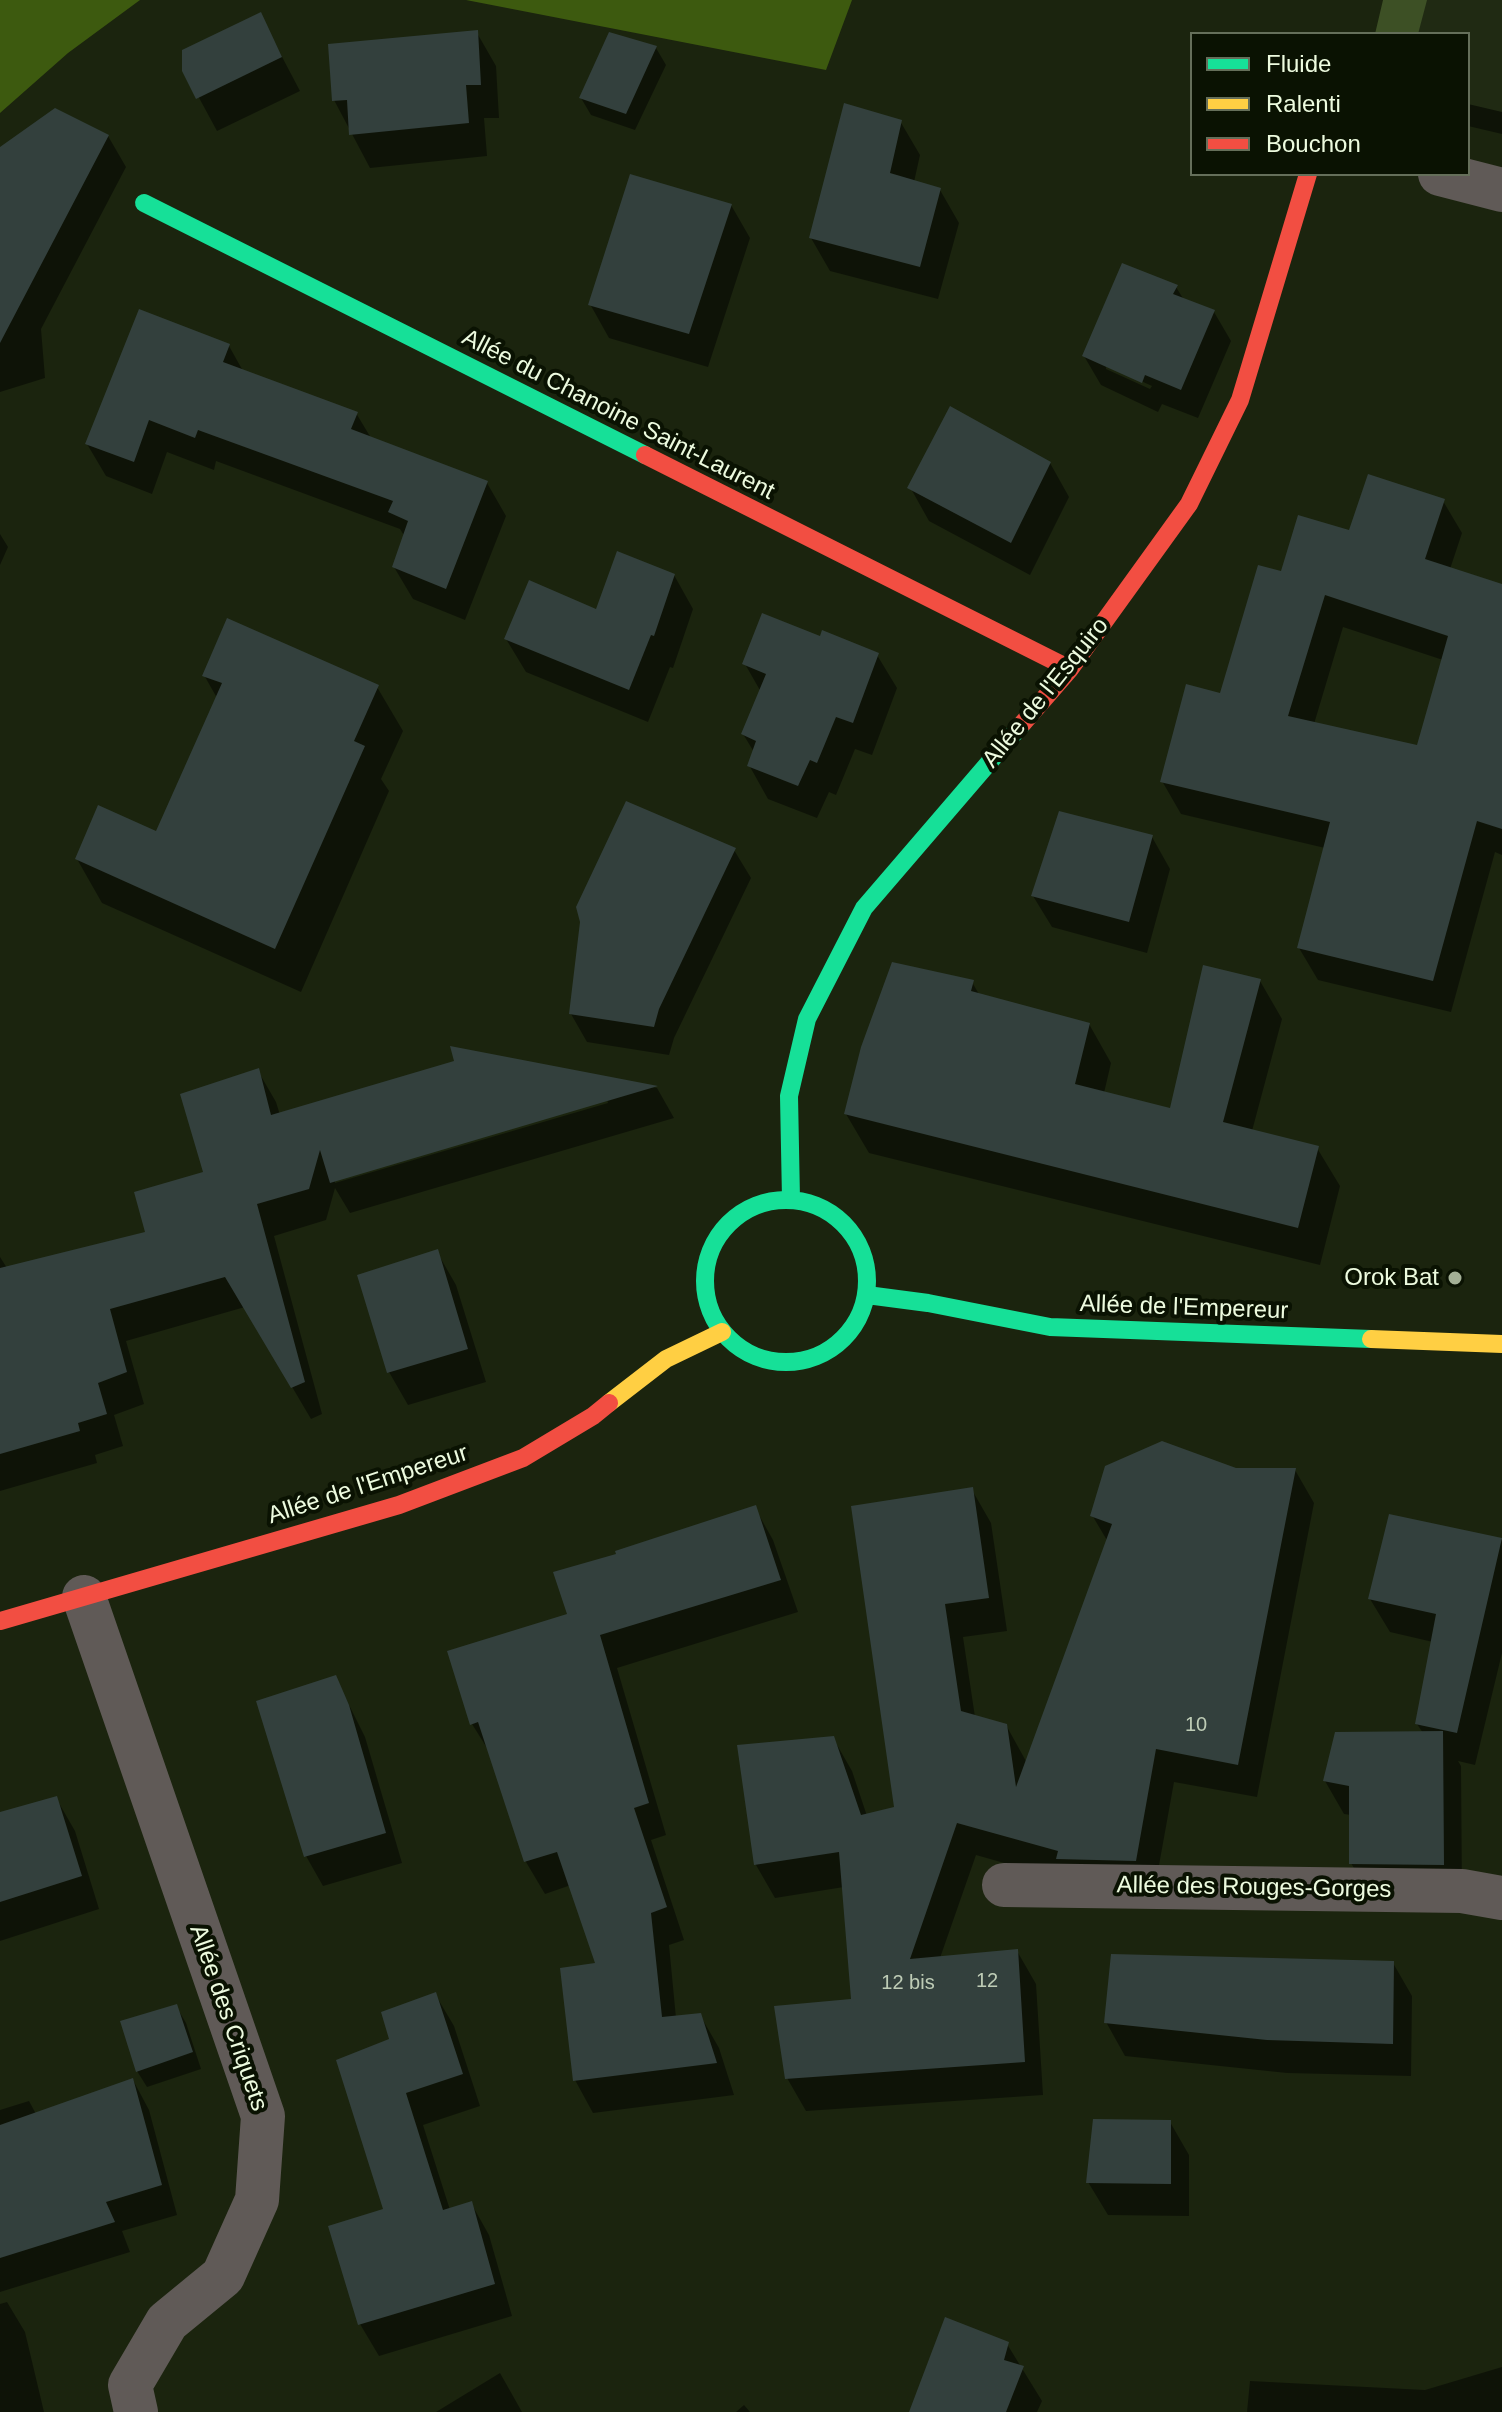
<!DOCTYPE html>
<meta charset="utf-8">
<style>
body{margin:0}
#map{position:relative;width:1502px;height:2412px;overflow:hidden;background:#1b240e;font-family:Helvetica,sans-serif}
canvas{display:block}
.legend{position:absolute;left:1190px;top:32px;width:280px;height:144px;box-sizing:border-box;background:#0a1202;border:2px solid #656f5a;margin:0;padding:10px 14px;list-style:none;font-size:24px;color:#edfbdf}
.legend li{display:flex;align-items:center;gap:16px;height:40px}
.legend b{width:40px;border:2px solid #656f5a}
</style>
<div id="map">
<canvas width="1502" height="2412"></canvas>
<ul class="legend">
<li><b style="height:10px;background:#16e098"></b>Fluide</li>
<li><b style="height:10px;background:#ffcf43"></b>Ralenti</li>
<li><b style="height:10px;background:#f24e42"></b>Bouchon</li>
</ul>
</div>
<script>
const ctx = document.querySelector('canvas').getContext('2d');
ctx.lineJoin = 'round';
function fillPath(path, color) { ctx.fillStyle = color; ctx.fill(path, 'evenodd'); }
const shape = rows => new Path2D(rows.map(r => 'M' + r).join(''));
function strokePath(path, color, width, dash) { ctx.strokeStyle = color; ctx.lineWidth = width; ctx.lineCap = dash ? 'butt' : 'round'; ctx.setLineDash(dash || []); ctx.stroke(path); }
function write(font, color, halo, rows, align = 'center') {
  ctx.font = font + ' Helvetica,sans-serif'; ctx.lineWidth = 8; ctx.setLineDash([]); ctx.textBaseline = 'middle'; ctx.strokeStyle = halo; ctx.fillStyle = color; for (const [text, x, y, turn = 0] of rows) {
    ctx.save(); ctx.translate(x, y); ctx.rotate((+turn || 0) * Math.PI / 180); ctx.textAlign = isNaN(turn) ? turn : align; if (halo) ctx.strokeText(text, 0, 0); ctx.fillText(text, 0, 0); ctx.restore();
  }
}
fillPath(shape([
 [1383,0,1502,0,1502,112,1468,104,1468,34,1375,34]
]), '#3d5025');
fillPath(shape([
 [0,0,140,0,68,53,0,113],
 [466,0,852,0,826,70]
]), '#3d5a0f');
fillPath(shape([
 [1427,0,1502,0,1502,134,1468,126,1468,34,1418,34],
 [260,15,300,91,217,131,184,70],
 [477,33,496,66,499,118,484,118,487,156,370,168,334,100],
 [610,34,656,48,666,65,635,130,591,115,581,98],
 [900,121,920,155,914,182,940,190,959,223,938,299,830,271,811,238],
 [108,136,126,167,41,329,45,378,0,392,0,152],
 [731,205,750,238,708,367,609,338,590,304],
 [1176,287,1184,300,1214,312,1231,341,1198,418,1162,404,1158,412,1101,385,1084,356],
 [1106,365,1152,386,1150,389,1106,369],
 [229,346,243,371,356,413,371,438,487,483,506,516,465,620,413,599,394,567,405,537,400,529,216,461,214,470,167,452,152,494,106,476,87,444],
 [1050,463,1069,497,1030,575,929,521,910,487],
 [1443,501,1462,533,1450,569,1502,586,1502,855,1495,852,1451,1012,1318,980,1299,948,1325,848,1181,814,1162,781,1221,695,1282,574,1350,532],
 [1343,627,1443,660,1418,748,1314,724],
 [0,534,8,547,0,565],
 [674,575,693,609,673,668,670,667,648,722,526,672,506,639,597,611],
 [821,638,877,655,897,688,872,755,855,749,836,795,829,792,817,818,768,799,749,765,754,752,743,734,761,692,745,664],
 [204,675,377,687,403,731,381,779,389,791,301,992,102,903,77,859,157,833,217,698],
 [1152,837,1170,869,1147,953,1052,927,1033,896],
 [734,850,751,878,674,1038,669,1055,587,1042,571,1014],
 [1260,981,1282,1019,1252,1131,1317,1148,1340,1186,1320,1265,869,1153,846,1114,972,982,980,996,1089,1024,1111,1063,1104,1093,1171,1111],
 [453,1048,657,1088,674,1118,350,1213,335,1188,326,1220,274,1236,322,1414,311,1419,245,1307,126,1341,144,1404,114,1415,123,1446,95,1455,97,1463,0,1491,0,1257,7,1268,147,1233,206,1173,258,1071,276,1102,280,1115,457,1062],
 [607,1099,608,1103,335,1183,335,1179],
 [437,1252,456,1285,486,1382,408,1405,389,1372],
 [1235,1470,1295,1470,1314,1503,1257,1797,1174,1782,1154,1893,1071,1882,976,1855,940,1958,1017,1951,1036,1984,1043,2095,806,2111,787,2078,853,2000,844,1887,775,1898,756,1865,739,1747,833,1738,852,1771,867,1816,897,1809,972,1490,991,1523,1007,1631,963,1637,975,1717,1006,1725,1027,1763,1108,1542,1092,1515],
 [755,1508,773,1540,798,1612,617,1668,666,1835,651,1840,684,1940,669,1945,676,2018,700,2015,719,2048,734,2095,593,2113,575,2080,597,1965,571,1885,545,1894,526,1862,492,1756,472,1724,569,1616,618,1555],
 [1391,1516,1502,1540,1502,1653,1475,1765,1458,1761,1461,1766,1462,1898,1370,1896,1351,1863,1351,1815,1344,1814,1325,1781,1423,1733,1417,1724,1433,1642,1390,1632,1370,1599],
 [335,1677,365,1737,402,1863,323,1886,306,1856],
 [56,1798,75,1831,99,1909,0,1941,0,1814],
 [1393,1963,1412,1996,1411,2076,1287,2073,1125,2056,1106,2022],
 [435,1994,454,2026,480,2106,423,2125,450,2210,471,2203,489,2235,512,2316,379,2356,360,2324,385,2210,392,2041],
 [176,2006,186,2023,201,2069,147,2087,137,2071],
 [133,2080,149,2110,177,2215,122,2231,130,2252,0,2292,0,2110,29,2101,36,2114],
 [1170,2122,1189,2155,1189,2216,1108,2215,1088,2182],
 [7,2302,25,2332,44,2412,0,2412,0,2304],
 [1007,2344,1042,2401,1037,2412,911,2412],
 [1502,2367,1502,2412,1247,2412,1250,2381,1425,2390],
 [500,2373,522,2412,436,2412],
 [744,2405,750,2412,736,2412]
]), '#0007');
fillPath(shape([
 [261,12,282,57,196,99,182,71,182,50],
 [478,30,481,85,466,85,469,123,349,135,347,100,332,101,328,44],
 [609,32,657,46,626,114,579,98],
 [844,103,902,120,890,173,941,188,920,267,809,238],
 [55,108,109,135,0,343,0,147],
 [630,174,732,204,689,334,588,305],
 [1122,263,1178,285,1173,294,1215,310,1181,390,1145,375,1142,383,1082,356],
 [139,309,230,344,223,362,358,412,351,429,488,481,446,589,392,567,408,521,388,512,393,501,198,430,195,438,149,420,134,462,85,444],
 [950,406,1051,462,1011,543,907,488],
 [1368,474,1445,499,1425,559,1502,584,1502,829,1477,821,1433,981,1297,948,1330,822,1160,782,1186,684,1220,693,1258,565,1281,571,1298,515,1349,530],
 [1325,595,1448,636,1417,745,1288,716],
 [617,551,675,574,654,636,651,635,629,690,504,639,529,580,596,609],
 [762,613,820,636,822,630,879,653,853,723,836,717,817,763,810,760,798,786,747,766,756,741,741,734,766,674,742,664],
 [227,618,379,685,354,741,365,746,275,949,75,859,98,805,156,831,222,683,202,676],
 [626,801,736,848,659,1009,654,1027,569,1014,580,922,576,907],
 [1059,811,1153,835,1129,922,1031,896],
 [892,962,974,980,971,991,1090,1023,1075,1084,1170,1108,1203,965,1261,979,1223,1122,1319,1146,1298,1228,844,1114,861,1047],
 [450,1046,658,1086,330,1183,320,1150,309,1189,257,1204,305,1382,291,1388,225,1277,110,1309,127,1372,98,1383,107,1414,78,1423,80,1431,0,1454,0,1268,145,1232,134,1192,203,1172,180,1094,259,1068,271,1115,454,1061],
 [438,1249,468,1349,387,1373,357,1275],
 [1162,1441,1236,1468,1296,1468,1238,1765,1156,1749,1136,1861,1056,1859,1058,1851,957,1823,910,1959,1018,1949,1025,2062,785,2079,774,2006,851,1999,839,1852,754,1865,737,1745,834,1736,861,1815,894,1807,851,1506,973,1487,989,1598,945,1604,961,1711,1007,1724,1016,1787,1112,1524,1090,1516,1105,1466],
 [756,1505,781,1580,600,1635,649,1803,634,1808,667,1907,651,1913,662,2017,701,2013,717,2063,573,2081,560,1968,595,1963,557,1852,524,1862,478,1722,470,1725,447,1651,567,1614,553,1572,616,1554,615,1551],
 [1389,1514,1502,1538,1457,1733,1415,1724,1436,1614,1368,1599],
 [336,1675,349,1705,386,1833,304,1857,256,1701],
 [1443,1731,1444,1865,1349,1864,1349,1786,1323,1781,1335,1732],
 [57,1796,82,1876,0,1902,0,1812],
 [1111,1954,1394,1961,1393,2044,1267,2040,1104,2023],
 [436,1992,463,2074,406,2093,443,2210,472,2201,495,2284,358,2325,328,2226,383,2209,336,2060,389,2039,381,2012],
 [177,2004,193,2052,136,2072,120,2021],
 [133,2078,162,2185,106,2202,115,2222,0,2258,0,2125],
 [1093,2119,1171,2120,1171,2184,1086,2183],
 [945,2317,1009,2342,1004,2360,1024,2366,1006,2412,909,2412]
]), '#33403d');
strokePath(shape([
 [1440,174,1502,190],
 [84,1597,263,2116,257,2200,223,2276,167,2322,130,2385,136,2412],
 [1004,1885,1462,1891,1502,1898]
]), '#605a57', 44);
strokePath(shape([
 [144,203,645,455],
 [791,1199,789,1096,807,1019,864,908,1023,723],
 '705 1281a81 81 0 1 1 162 0a81 81 0 1 1-162 0Z',
 [867,1295,928,1303,1050,1327,1371,1339]
]), '#16e098', 18);
strokePath(shape([
 [1371,1339,1502,1344],
 [609,1403,666,1359,722,1332]
]), '#ffcf43', 18);
strokePath(shape([
 [645,455,1070,669],
 [1023,723,1070,669,1189,504,1240,400,1308,174],
 [0,1621,399,1505,523,1458,593,1416,609,1403]
]), '#f24e42', 18);
for (const [x, y, r, color] of [
 [1455,1278,8,"#a4b096"]
]) { const dot = new Path2D(); dot.arc(x, y, r, 0, 2 * Math.PI); ctx.fillStyle = color; ctx.fill(dot); strokePath(dot, '#0a1202', 3); }
write('20px', '#beccb6', null, [
 ["10",1196,1725],
 ["12",987,1981],
 ["12 bis",908,1983]
]);
write('24px', '#edfbdf', '#0a1202', [
 ["Allée du Chanoine Saint-Laurent",618,415,27],
 ["Allée de l'Esquiro",1046,693,-51],
 ["Allée de l'Empereur",1184,1308,2],
 ["Allée de l'Empereur",368,1485,-18],
 ["Allée des Rouges-Gorges",1254,1888,1],
 ["Allée des Criquets",228,2018,71]
]);
write('24px', '#edfbdf', '#0a1202', [
 ["Orok Bat",1439,1278]
], 'right');
</script>
